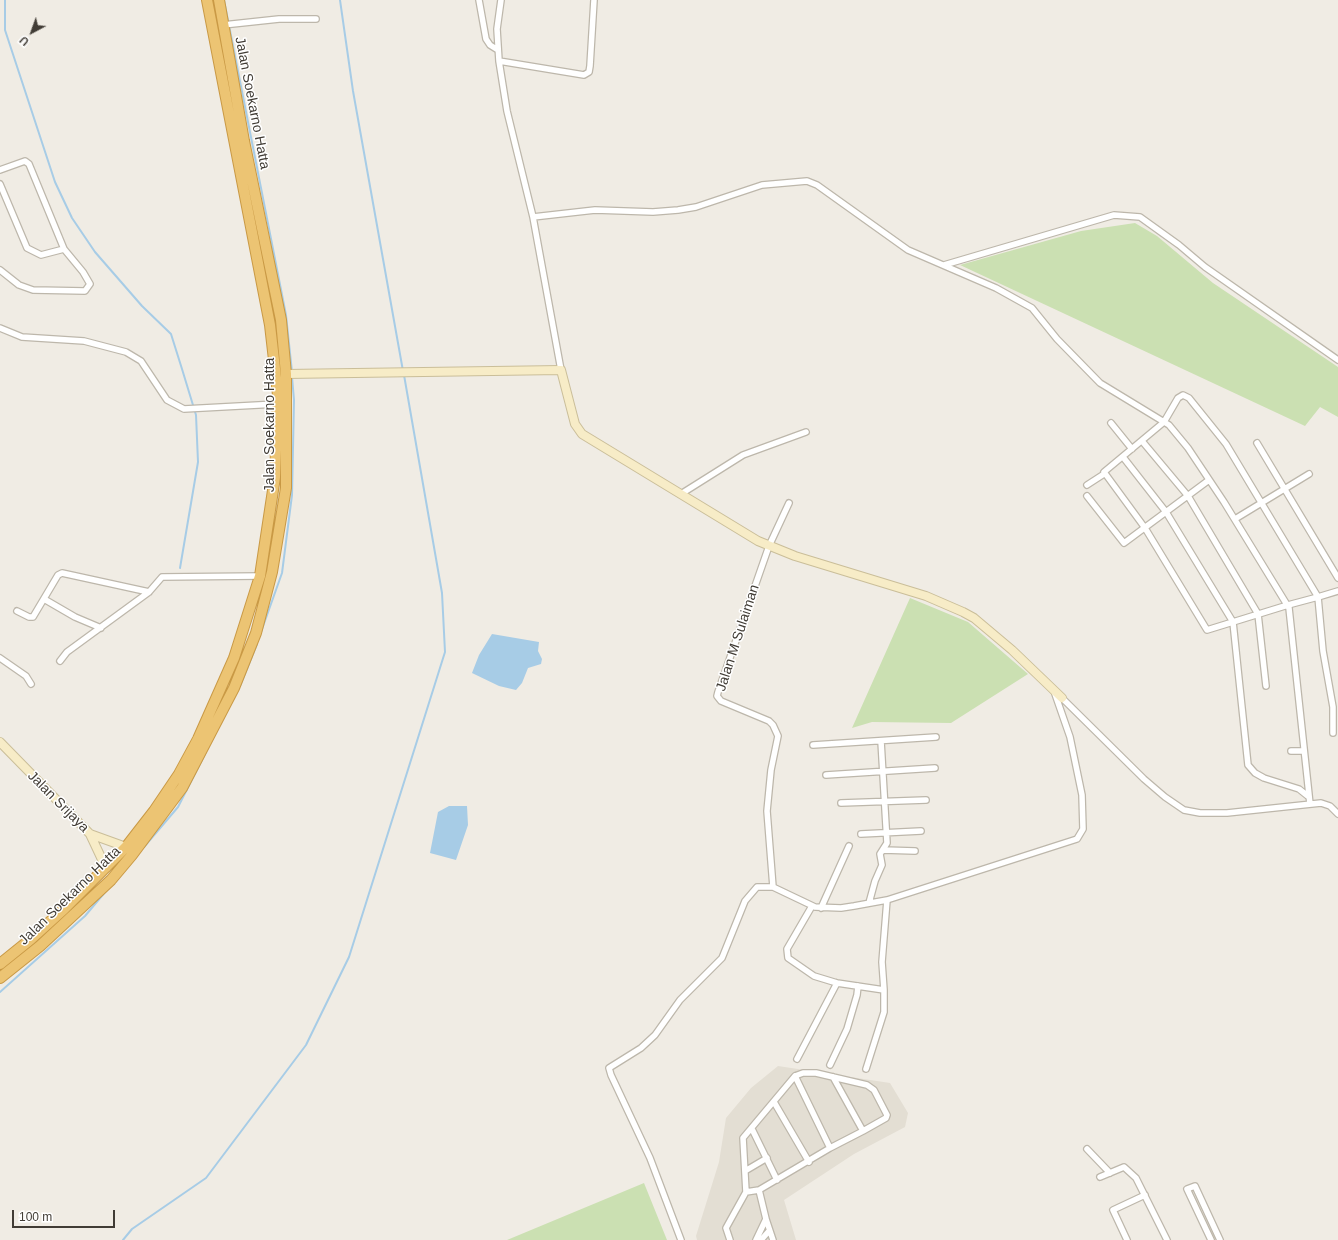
<!DOCTYPE html>
<style>
body{margin:0}
#map{position:relative;width:1338px;height:1240px;overflow:hidden;background:#f0ece4;font-family:Arial,sans-serif}
canvas{display:block}
.north{position:absolute;left:12px;top:12px;width:40px;height:40px;-webkit-text-stroke:3px #fff;paint-order:stroke;rotate:221deg;font-size:11px;font-weight:700;line-height:16px;text-align:center;color:#413c35}
.north::after{content:'';display:block;margin:auto;width:14px;height:18px;background:#413c35;clip-path:polygon(50% 0,100% 100%,50% 72%,0 100%)}
.scale{position:absolute;left:12px;top:1210px;width:103px;height:18px;box-sizing:border-box;border:2px solid #413c35;border-top:0;padding-left:5px;font-size:12px;line-height:14px;white-space:nowrap;color:#413c35;-webkit-text-stroke:3px #fff;paint-order:stroke}
</style>
<div id="map">
<canvas width="1338" height="1240"></canvas>
<div class="north">U</div>
<div class="scale">100 m</div>
</div>
<script>
const ctx = document.querySelector('canvas').getContext('2d');
ctx.lineJoin = 'round';
function fillPath(path, color) { ctx.fillStyle = color; ctx.fill(path, 'evenodd'); }
const shape = rows => new Path2D(rows.map(r => 'M' + r).join(''));
function strokePath(path, color, width, dash) { ctx.strokeStyle = color; ctx.lineWidth = width; ctx.lineCap = dash ? 'butt' : 'round'; ctx.setLineDash(dash || []); ctx.stroke(path); }
function write(font, color, halo, rows, align = 'center') {
  ctx.font = font + ' Arial,sans-serif'; ctx.lineWidth = 3; ctx.setLineDash([]); ctx.textBaseline = 'middle'; ctx.strokeStyle = halo; ctx.fillStyle = color; for (const [text, x, y, turn = 0] of rows) {
    ctx.save(); ctx.translate(x, y); ctx.rotate((+turn || 0) * Math.PI / 180); ctx.textAlign = isNaN(turn) ? turn : align; if (halo) ctx.strokeText(text, 0, 0); ctx.fillText(text, 0, 0); ctx.restore();
  }
}
fillPath(shape([
 [778,1066,890,1083,908,1113,905,1127,854,1154,784,1200,796,1240,697,1240,696,1236,719,1162,726,1118,751,1088]
]), '#e3ded3');
fillPath(shape([
 [1135,223,1157,236,1213,283,1338,367,1338,417,1320,407,1305,426,960,265,1081,231],
 [910,598,968,622,1028,674,951,723,872,722,852,728],
 [644,1183,667,1240,507,1240]
]), '#cbe0b2');
fillPath(shape([
 [492,634,539,642,538,651,542,659,541,664,528,668,522,683,516,690,499,686,472,673,479,655],
 [449,806,467,806,468,825,456,860,430,853,438,812]
]), '#a7cce6');
strokePath(shape([
 [5,0,5,30,55,182,72,218,95,252,142,306,171,334,182,369,196,415,198,462,180,568],
 [224,0,286,315,292,372],
 [340,0,353,91,403,371],
 [261,632,282,573,292,495,294,400,292,377],
 [240,686,257,644],
 [144,847,178,807,206,752],
 [0,992,85,916,106,891],
 [123,1240,132,1229,206,1178,306,1045,349,957,445,652,442,593,404,375]
]), '#a7cce6', 2);
const street = shape([
 [479,0,486,39,490,45,498,50],
 [501,0,497,29,499,61,507,111,533,217,561,370],
 [223,25,279,19,316,19],
 [499,61,584,75,589,72,590,66,594,0],
 [0,170,25,161,29,164,64,249,83,272,90,284,85,291,33,290,19,285,0,270],
 [0,184,27,248,41,255,64,249],
 [533,217,595,210,653,212,678,210,696,207,762,185,807,181,817,185,908,250,996,288,1032,308,1057,339,1100,383,1169,425,1188,448,1224,502,1289,608,1310,804],
 [944,265,1114,215,1140,217,1179,245,1205,267,1338,360],
 [0,328,22,337,84,341,126,352,141,361,167,400,184,409,277,404],
 [1111,423,1132,449],
 [1142,441,1188,496,1258,614,1266,686],
 [1257,443,1338,578],
 [1123,457,1166,512,1233,622,1248,765,1255,773,1264,778,1299,789,1309,797],
 [1087,485,1104,474],
 [681,494,743,455,806,432],
 [1087,496,1124,543,1209,480],
 [1235,519,1309,474],
 [44,599,75,617,101,628],
 [17,611,29,617,33,617,58,575,62,573,149,592],
 [0,658,26,676,31,684],
 [60,661,67,652,149,592,162,577,260,576],
 [1062,698,1144,779,1165,797,1184,810,1200,813,1227,813,1321,803,1330,806,1338,814],
 [1333,733,1333,707,1323,651,1318,597,1226,444,1189,398,1183,395,1178,398,1164,422,1104,472,1145,528,1207,630,1288,605,1318,597,1338,591],
 [813,745,936,737],
 [1291,751,1304,751],
 [826,775,935,768],
 [841,803,926,800],
 [861,834,921,831],
 [883,850,915,851],
 [773,887,767,811,771,770,778,736,773,725,769,721,721,701,717,696,718,692,769,546,789,503],
 [869,903,875,881,882,865,880,854,887,843,881,741],
 [812,906,787,949,788,958,814,976,837,983,884,990,882,962,887,900],
 [821,908,849,846],
 [797,1059,837,983],
 [830,1065,847,1029,857,995,858,986],
 [866,1069,884,1012,884,990],
 [774,1102,809,1162],
 [752,1129,777,1180],
 [830,1148,795,1076,803,1073,816,1073,867,1085,874,1090,887,1115,886,1118,863,1131],
 [1087,1149,1110,1173],
 [745,1171,767,1158],
 [1100,1177,1124,1167,1136,1178,1167,1240],
 [746,1192,759,1190],
 [766,1219,773,1240],
 [681,1240,650,1158,611,1075,609,1068,641,1048,655,1035,680,1000,722,958,745,901,757,887,773,887,815,907,841,908,854,906,887,900,1077,839,1083,829,1082,795,1070,737,1054,691],
 [730,1240,726,1228,746,1192,743,1138,795,1076],
 [756,1240,766,1219,759,1190,830,1148,863,1131,833,1077],
 [761,1240,769,1231],
 [1127,1240,1113,1210,1145,1195],
 [1211,1240,1187,1189,1195,1186,1220,1240]
]);
const secondary = shape([
 [286,374,561,370,575,424,582,434,758,541,795,556,926,596,963,612,974,618,1012,650,1062,698],
 [0,742,90,834,126,847],
 [90,834,106,868]
]);
const highway = shape([
 [0,964,31,939,64,909,126,847,154,811,179,774,198,739,234,658,260,576,275,477,278,395,270,325,207,0],
 [0,978,40,946,111,880,132,855,182,788,234,688,256,633,272,572,286,488,286,374,281,320,244,141,219,0]
]);
strokePath(street, '#bdb7ab', 8);
strokePath(secondary, '#cabe99', 10);
strokePath(highway, '#c99945', 12);
strokePath(street, '#fff', 5.5);
strokePath(secondary, '#f7ecc7', 8);
strokePath(highway, '#ecc473', 10);
write('14px', '#413c35', '#fff', [
 ["Jalan Soekarno Hatta",252,103,79],
 ["Jalan Soekarno Hatta",270,425,-90],
 ["Jalan M Sulaiman",738,638,-72],
 ["Jalan Srijaya",58,802,45],
 ["Jalan Soekarno Hatta",70,896,-44]
]);
</script>
